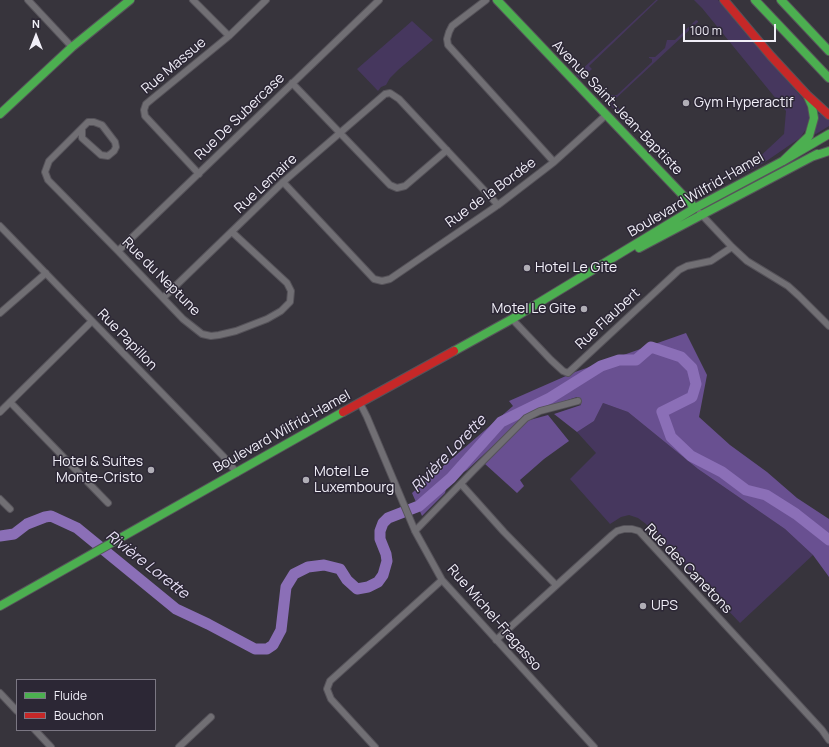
<!DOCTYPE html>
<meta charset="utf-8">
<style>
body{margin:0}
#map{position:relative;width:829px;height:747px;overflow:hidden;background:#37343c;font-family:Manrope,sans-serif}
canvas{display:block}
.legend{position:absolute;left:16px;top:679px;width:140px;height:52px;box-sizing:border-box;background:#2c2735;border:1px solid #7b7783;margin:0;padding:5px 7px;list-style:none;font-size:12px;color:#f1eff8}
.legend li{display:flex;align-items:center;gap:8px;height:20px}
.legend b{width:20px;border:1px solid #7b7783}
.north{position:absolute;left:16px;top:16px;width:40px;height:40px;-webkit-text-stroke:3px #2c2735;paint-order:stroke;rotate:0deg;font-size:11px;font-weight:700;line-height:16px;text-align:center;color:#f1eff8}
.north::after{content:'';display:block;margin:auto;width:14px;height:18px;background:#f1eff8;clip-path:polygon(50% 0,100% 100%,50% 72%,0 100%)}
.scale{position:absolute;left:683px;top:24px;width:93px;height:18px;box-sizing:border-box;border:2px solid #f1eff8;border-top:0;padding-left:5px;font-size:12px;line-height:14px;white-space:nowrap;color:#f1eff8;-webkit-text-stroke:3px #2c2735;paint-order:stroke}
</style>
<div id="map">
<canvas width="829" height="747"></canvas>
<ul class="legend">
<li><b style="height:5px;background:#4caf50"></b>Fluide</li>
<li><b style="height:5px;background:#c62828"></b>Bouchon</li>
</ul>
<div class="north">N</div>
<div class="scale">100 m</div>
</div>
<script>
const ctx = document.querySelector('canvas').getContext('2d');
ctx.lineJoin = 'round';
function fillPath(path, color) { ctx.fillStyle = color; ctx.fill(path, 'evenodd'); }
const shape = rows => new Path2D(rows.map(r => 'M' + r).join(''));
function strokePath(path, color, width, dash) { ctx.strokeStyle = color; ctx.lineWidth = width; ctx.lineCap = dash ? 'butt' : 'round'; ctx.setLineDash(dash || []); ctx.stroke(path); }
function write(font, color, halo, rows, align = 'center') {
  ctx.font = font + ' Manrope,sans-serif'; ctx.lineWidth = 3; ctx.setLineDash([]); ctx.textBaseline = 'middle'; ctx.strokeStyle = halo; ctx.fillStyle = color; for (const [text, x, y, turn = 0] of rows) {
    ctx.save(); ctx.translate(x, y); ctx.rotate((+turn || 0) * Math.PI / 180); ctx.textAlign = isNaN(turn) ? turn : align; if (halo) ctx.strokeText(text, 0, 0); ctx.fillText(text, 0, 0); ctx.restore();
  }
}
fillPath(shape([
 [656,0,658,0,589,66,592,69,581,79,576,75],
 [694,0,718,0,746,34,804,100,810,114,806,129,800,138,765,162,736,178,732,174,732,169,735,173,754,162,784,134,786,111,702,8],
 [696,20,698,21,698,22,612,102,623,113,621,116,605,100,607,95,617,95,652,62,652,59,649,58,649,57,655,57,665,48,667,40,675,40],
 [412,21,433,40,398,70,390,78,386,85,381,87,378,91,357,69],
 [821,113,829,120,829,126,816,134,813,133,817,115],
 [603,403,628,412,698,469,785,529,813,555,740,623,646,524,638,518,629,515,621,517,610,524,570,479,596,453,577,432,594,421]
]), '#46375e');
fillPath(shape([
 [686,333,707,375,699,417,730,445,767,472,797,498,829,519,829,577,813,555,785,529,698,469,628,412,603,403,594,421,577,432,554,414,581,405,577,397,540,409,522,419,467,470,448,481,445,493,422,516,412,493,513,406,509,401,575,372],
 [548,415,569,441,544,459,520,480,524,486,517,493,485,464,526,421]
]), '#695091');
strokePath(shape([
 [0,536,14,534,27,524,45,517,51,516,77,528,176,609,208,624,255,649,267,649,273,645,281,630,286,587,294,574,308,567,324,565,340,569,347,580,357,589,368,587,378,582,383,575,387,561,386,554,380,539,380,531,383,523,388,518,419,506,451,478,501,422,550,398,601,366,619,360,636,360,651,347,681,357,692,368,696,384,692,397,662,412,671,437,691,456,722,472,746,490,766,495,796,514,829,540]
]), '#8b6fb7', 11);
const street = shape([
 [28,0,72,47],
 [193,0,229,36],
 [486,0,452,26,449,32,447,39,448,45,554,162],
 [292,83,390,185,397,188,405,186,447,150],
 [82,130,82,138,101,155,108,156,114,151,116,147,115,142,102,125,94,122,88,122,49,161,45,172,48,180,118,251,183,319,202,334,211,336,219,335,236,331,267,319,281,311,290,302,291,291,287,283,232,232],
 [199,174,145,116,144,110,146,104,152,99,229,36,266,0],
 [283,182,374,279,382,281,390,279,498,205,554,162,606,115],
 [700,213,732,247,747,261,788,286,799,296,829,326],
 [0,226,223,456,237,473],
 [118,251,379,0],
 [163,298,283,182,385,94,390,93,399,99,498,205],
 [0,313,46,273],
 [512,319,551,360,563,371,568,373,679,270,687,266,711,261,732,247],
 [10,402,108,503],
 [360,403,367,417,415,531,442,580,594,747],
 [0,412,92,321],
 [461,484,504,532,556,585],
 [0,499,10,509],
 [415,531,473,471,526,418,540,411,578,401],
 [496,640,612,535,617,531,624,529,632,529,639,531,822,730,829,740],
 [0,693,17,711],
 [35,730,51,747],
 [179,747,211,717],
 [375,747,331,699,327,689,330,681,442,580]
]);
const fast = shape([
 [497,0,695,208],
 [755,0,829,78],
 [781,0,829,51],
 [0,114,72,47,130,0],
 [811,157,829,151],
 [783,161,809,136,814,118,812,106,808,97],
 [639,248,817,154],
 [454,351,512,319,695,208,783,161,829,134],
 [0,606,343,412]
]);
const jam = shape([
 [724,0,771,56,807,95,829,115],
 [343,412,454,351]
]);
strokePath(street, '#56535a', 8);
strokePath(fast, '#56535a', 10);
strokePath(jam, '#56535a', 10);
strokePath(street, '#716f74', 6);
strokePath(fast, '#4caf50', 8);
strokePath(jam, '#c62828', 8);
for (const [x, y, r, color] of [
 [686,103,4,"#b0aeb6"],
 [527,268,4,"#b0aeb6"],
 [584,309,4,"#b0aeb6"],
 [151,470,4,"#b0aeb6"],
 [306,480,4,"#b0aeb6"],
 [643,606,4,"#b0aeb6"]
]) { const dot = new Path2D(); dot.arc(x, y, r, 0, 2 * Math.PI); ctx.fillStyle = color; ctx.fill(dot); strokePath(dot, '#2c2735', 1.5); }
write('14px', '#f1eff8', '#2c2735', [
 ["Rue Massue",174,66,-40],
 ["Avenue Saint-Jean-Baptiste",617,108,46],
 ["Rue De Subercase",240,117,-44],
 ["Rue Lemaire",266,184,-43],
 ["Rue de la Bordée",491,193,-36],
 ["Boulevard Wilfrid-Hamel",696,195,-30],
 ["Rue du Neptune",161,277,45],
 ["Rue Flaubert",608,319,-43],
 ["Rue Papillon",127,340,46],
 ["Boulevard Wilfrid-Hamel",282,432,-29],
 ["Rue des Canetons",688,569,46],
 ["Rue Michel-Fragasso",494,618,49]
]);
write('14px', '#f1eff8', '#2c2735', [
 ["Gym Hyperactif",694,103],
 ["Hotel Le Gite",535,268],
 ["Motel Le Gite",576,309,"right"],
 ["Hotel & Suites",143,462,"right"],
 ["Monte-Cristo",143,478,"right"],
 ["Motel Le",314,472],
 ["Luxembourg",314,488],
 ["UPS",651,606]
], 'left');
write('italic 15px', '#e7e0f5', '#2c2735', [
 ["Rivière Lorette",449,454,-46],
 ["Rivière Lorette",147,565,38]
]);
</script>
